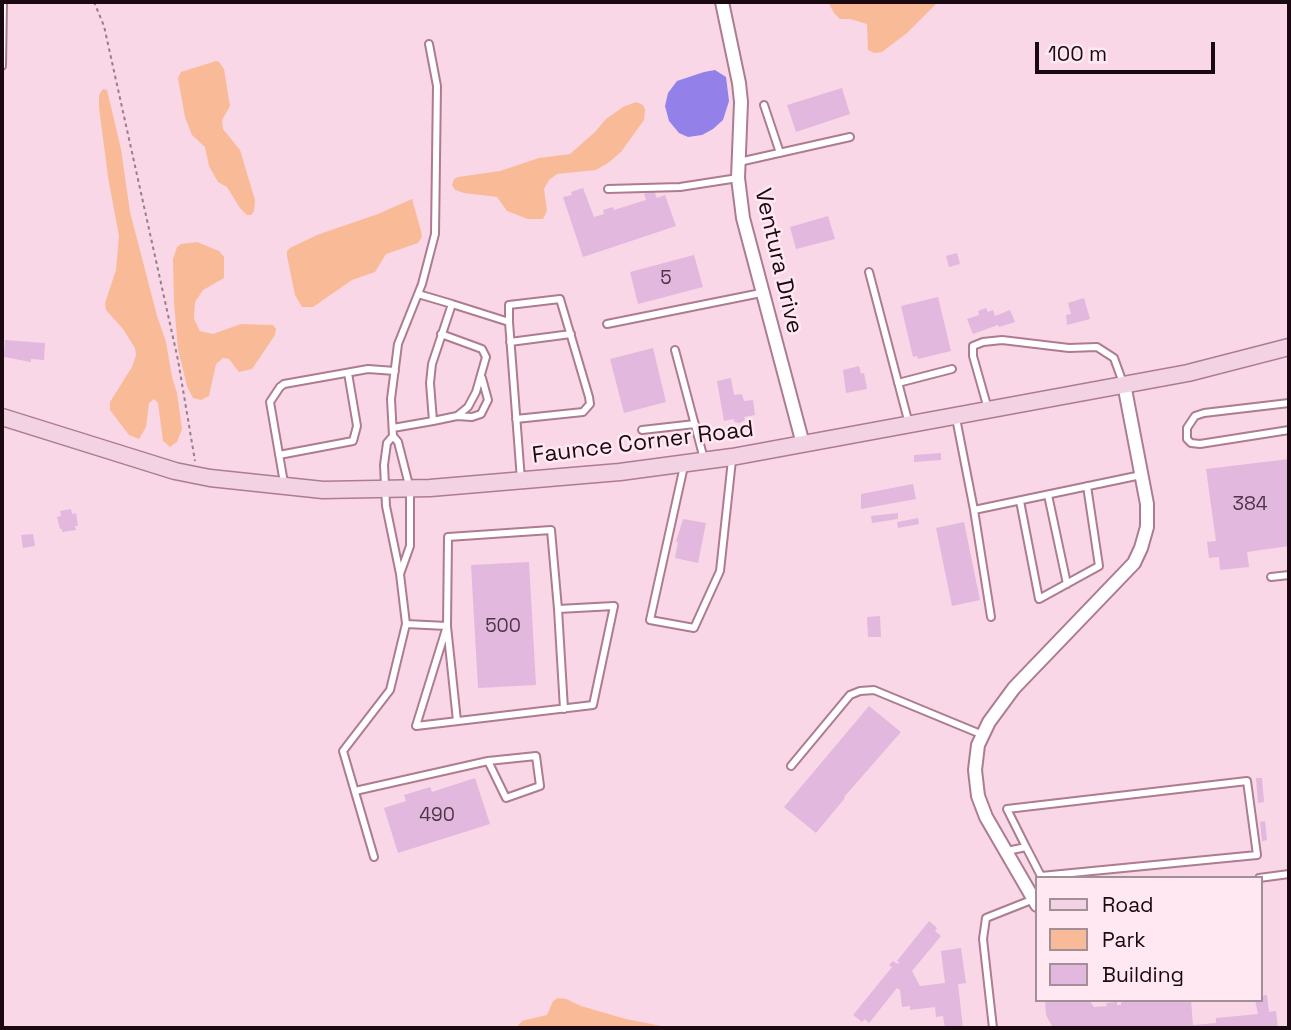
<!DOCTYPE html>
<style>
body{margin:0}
#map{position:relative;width:1291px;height:1030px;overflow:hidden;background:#f9d7e6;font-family:"Space Grotesk",sans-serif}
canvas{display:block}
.frame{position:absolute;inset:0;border:4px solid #1a0911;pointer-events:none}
.legend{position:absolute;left:1035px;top:876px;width:228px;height:126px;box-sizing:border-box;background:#ffe8f2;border:2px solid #a38f98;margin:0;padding:9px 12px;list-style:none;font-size:21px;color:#1a0911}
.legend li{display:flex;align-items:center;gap:14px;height:35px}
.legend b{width:35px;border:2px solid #a38f98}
.scale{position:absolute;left:1035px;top:42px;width:180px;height:32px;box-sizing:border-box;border:4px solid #1a0911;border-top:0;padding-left:9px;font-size:21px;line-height:24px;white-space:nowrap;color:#1a0911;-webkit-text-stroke:5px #ffe8f2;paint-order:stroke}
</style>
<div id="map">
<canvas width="1291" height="1030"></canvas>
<div class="frame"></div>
<ul class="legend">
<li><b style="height:9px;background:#f3d2e3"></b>Road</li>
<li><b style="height:19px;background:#f9ba97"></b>Park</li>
<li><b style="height:19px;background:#e2b8de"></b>Building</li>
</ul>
<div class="scale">100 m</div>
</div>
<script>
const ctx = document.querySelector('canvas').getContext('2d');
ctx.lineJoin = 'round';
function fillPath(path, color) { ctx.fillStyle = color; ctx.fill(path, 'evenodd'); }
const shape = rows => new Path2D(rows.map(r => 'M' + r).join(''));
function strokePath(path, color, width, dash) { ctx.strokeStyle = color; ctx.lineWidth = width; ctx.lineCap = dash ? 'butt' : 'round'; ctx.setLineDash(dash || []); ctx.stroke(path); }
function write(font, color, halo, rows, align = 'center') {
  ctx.font = font + ' "Space Grotesk",sans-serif'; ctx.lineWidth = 5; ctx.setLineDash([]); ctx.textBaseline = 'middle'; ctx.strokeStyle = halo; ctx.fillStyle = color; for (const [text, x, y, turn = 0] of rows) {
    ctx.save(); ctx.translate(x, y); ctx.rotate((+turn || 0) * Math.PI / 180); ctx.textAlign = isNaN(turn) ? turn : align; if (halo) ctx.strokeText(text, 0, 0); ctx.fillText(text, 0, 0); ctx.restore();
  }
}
fillPath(shape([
 [828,2,938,2,907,33,882,52,875,53,868,50,867,24,850,19,840,19,834,13],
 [216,61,219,62,224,69,230,106,222,120,223,129,240,150,255,200,254,211,251,215,247,215,240,208,227,187,218,182,209,166,205,147,192,135,185,117,178,78,181,72],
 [103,89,107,90,121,149,130,212,157,316,166,342,172,377,177,393,182,429,177,442,170,447,163,441,158,403,154,399,149,403,146,427,139,439,129,435,110,410,110,402,132,367,136,355,135,348,123,329,106,310,105,303,116,270,119,236,108,177,99,107,99,95],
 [636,102,643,105,645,110,644,120,621,152,608,163,596,170,557,174,549,180,544,189,547,211,543,219,528,219,507,211,497,197,464,193,455,190,452,185,454,179,458,177,500,171,539,158,570,154,595,132,606,119,623,107],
 [412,199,421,231,422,237,418,243,386,254,375,272,352,280,313,307,302,307,295,295,287,256,287,251,290,248,317,235,378,214],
 [197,242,219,251,224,257,224,278,203,290,195,302,194,319,200,331,213,334,241,324,273,325,276,329,275,335,252,369,239,372,229,359,223,358,216,364,209,396,201,400,193,398,187,386,178,349,174,302,173,259,177,247,181,244],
 [558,998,566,999,581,1006,626,1019,666,1027,699,1028,516,1028,522,1021,547,1015,553,1001]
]), '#f9ba97');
fillPath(shape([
 [715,70,726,77,729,101,723,120,713,129,702,135,688,137,679,133,669,121,665,106,668,93,677,81,704,72]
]), '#9380e8');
fillPath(shape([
 [842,88,850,114,796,132,787,105],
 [583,188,594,217,604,214,603,210,613,207,614,210,646,200,644,194,654,191,657,198,665,195,676,226,583,257,563,197,572,195,571,192],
 [828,216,835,239,796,249,790,227],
 [957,253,960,264,949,267,946,256],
 [694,255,703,287,638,304,630,272],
 [938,297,951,351,918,359,917,356,913,357,901,306],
 [1084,298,1090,319,1067,325,1066,315,1071,314,1068,303],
 [986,308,988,312,993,310,995,316,1010,310,1015,322,999,327,998,325,973,334,967,319,979,315,978,311],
 [5,340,45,343,44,360,31,359,31,362,4,357],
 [653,348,666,402,624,413,610,359],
 [859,366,861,374,864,373,867,389,846,393,843,370],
 [731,378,734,395,742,394,744,401,753,400,755,415,744,417,745,420,740,423,735,422,733,419,724,421,717,381],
 [941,453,941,460,914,462,914,455],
 [1289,459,1289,546,1247,552,1249,567,1220,570,1219,557,1209,558,1207,542,1216,541,1206,469],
 [913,484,916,499,861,509,861,494],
 [71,509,72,514,76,513,78,526,75,526,76,530,62,532,62,529,60,529,57,517,61,516,60,511],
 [898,513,898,519,872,523,871,516],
 [918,518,919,524,898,528,897,522],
 [683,519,706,523,698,563,675,558,678,542,676,542],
 [964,522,980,600,952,606,936,528],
 [33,534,35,546,23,548,21,535],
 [529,562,536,685,478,688,471,565],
 [880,616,881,637,868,637,867,617],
 [869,706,901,732,844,797,845,798,816,833,784,807],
 [475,778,490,824,398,853,384,808,406,801,404,795,430,787,432,792],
 [1256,778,1262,778,1264,802,1258,803],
 [1265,821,1267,840,1262,841,1260,822],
 [929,921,937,928,935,931,941,936,912,971,920,986,945,983,941,951,961,948,966,983,958,984,963,1028,945,1028,943,1016,936,1017,935,1007,910,1010,910,1006,902,1007,900,990,897,988,869,1023,865,1019,862,1022,853,1015,892,967,889,965,893,961,898,964,899,962,897,961],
 [1267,995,1269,1012,1276,1011,1278,1028,1053,1028,1046,1015,1045,1002,1089,1000,1094,1007,1107,1006,1106,1003,1117,1002,1117,1005,1121,1005,1121,1000,1191,1000,1193,1025,1216,1023,1216,1018,1258,1014,1255,1000,1261,1000,1261,996]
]), '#e2b8de');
const service = shape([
 [2,66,3,2],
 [764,105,780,153],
 [739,162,850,137],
 [608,189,680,187,738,178],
 [869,272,909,424],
 [452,304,509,322,521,480],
 [509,322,509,305,560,299,589,397,590,404,583,412,516,419],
 [607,324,761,293],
 [441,334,482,349,486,357,476,392,468,407,457,416],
 [510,342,571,334],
 [675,350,704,459],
 [898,383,952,369],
 [1289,403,1204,413,1195,416,1187,428,1187,439,1191,443,1200,444,1289,430],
 [988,409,973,356,973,346,983,342,1002,340,1069,348,1097,347,1114,358,1123,383],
 [956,418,974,510],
 [433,421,457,416,472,417,481,414,488,400,482,378],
 [393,428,433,421,430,383,432,364,452,304,418,294],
 [642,430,695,424],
 [279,455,353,441,357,426,348,373],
 [684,466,650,620,694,628,720,571,732,460],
 [284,483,270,402,280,387,284,384,368,369,395,371],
 [1048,495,1067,584],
 [1020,501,1039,599,1099,566,1087,486],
 [400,574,410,546,410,489,398,442,393,436,391,399,398,344,422,284,435,234,437,86,429,44],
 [1271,577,1289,575],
 [558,609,564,709],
 [991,617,974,510,1141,475],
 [406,624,447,626,416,726,593,705,614,606,558,609,551,530,448,537,447,626,457,721],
 [791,766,850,695,860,691,874,690,983,735],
 [355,791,488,761,536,756,540,786,506,798,488,761],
 [1007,851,1026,847,1041,876,1257,855,1247,781,1007,809,1026,847],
 [374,857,343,751,390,690,406,624,400,574,386,506,384,465,387,443,393,436],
 [1259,878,1289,874],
 [993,1028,983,939,986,918,1034,899]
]);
const minor = shape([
 [722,2,739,83,741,102,738,178,743,218,803,444],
 [1037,905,986,817,978,796,975,770,978,745,989,722,1014,688,1134,563,1141,548,1147,527,1147,504,1124,384]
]);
const secondary = shape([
 [2,417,175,471,210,478,323,490,430,488,620,472,732,457,1188,373,1289,347]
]);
strokePath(service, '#ad7b92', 10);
strokePath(minor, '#ad7b92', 16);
strokePath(secondary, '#ad7b92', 19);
strokePath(shape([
 [94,2,104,26,178,360,195,461]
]), '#987e8a', 2, [3.5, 3.5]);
strokePath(service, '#fff', 6);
strokePath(minor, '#fff', 12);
strokePath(secondary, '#f3d2e3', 16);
write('19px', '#4c3544', null, [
 ["5",666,279],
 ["384",1250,505],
 ["500",503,627],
 ["490",437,816]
]);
write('23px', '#1a0911', '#ffe8f2', [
 ["Ventura Drive",778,261,77],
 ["Faunce Corner Road",643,443,-7]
]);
</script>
